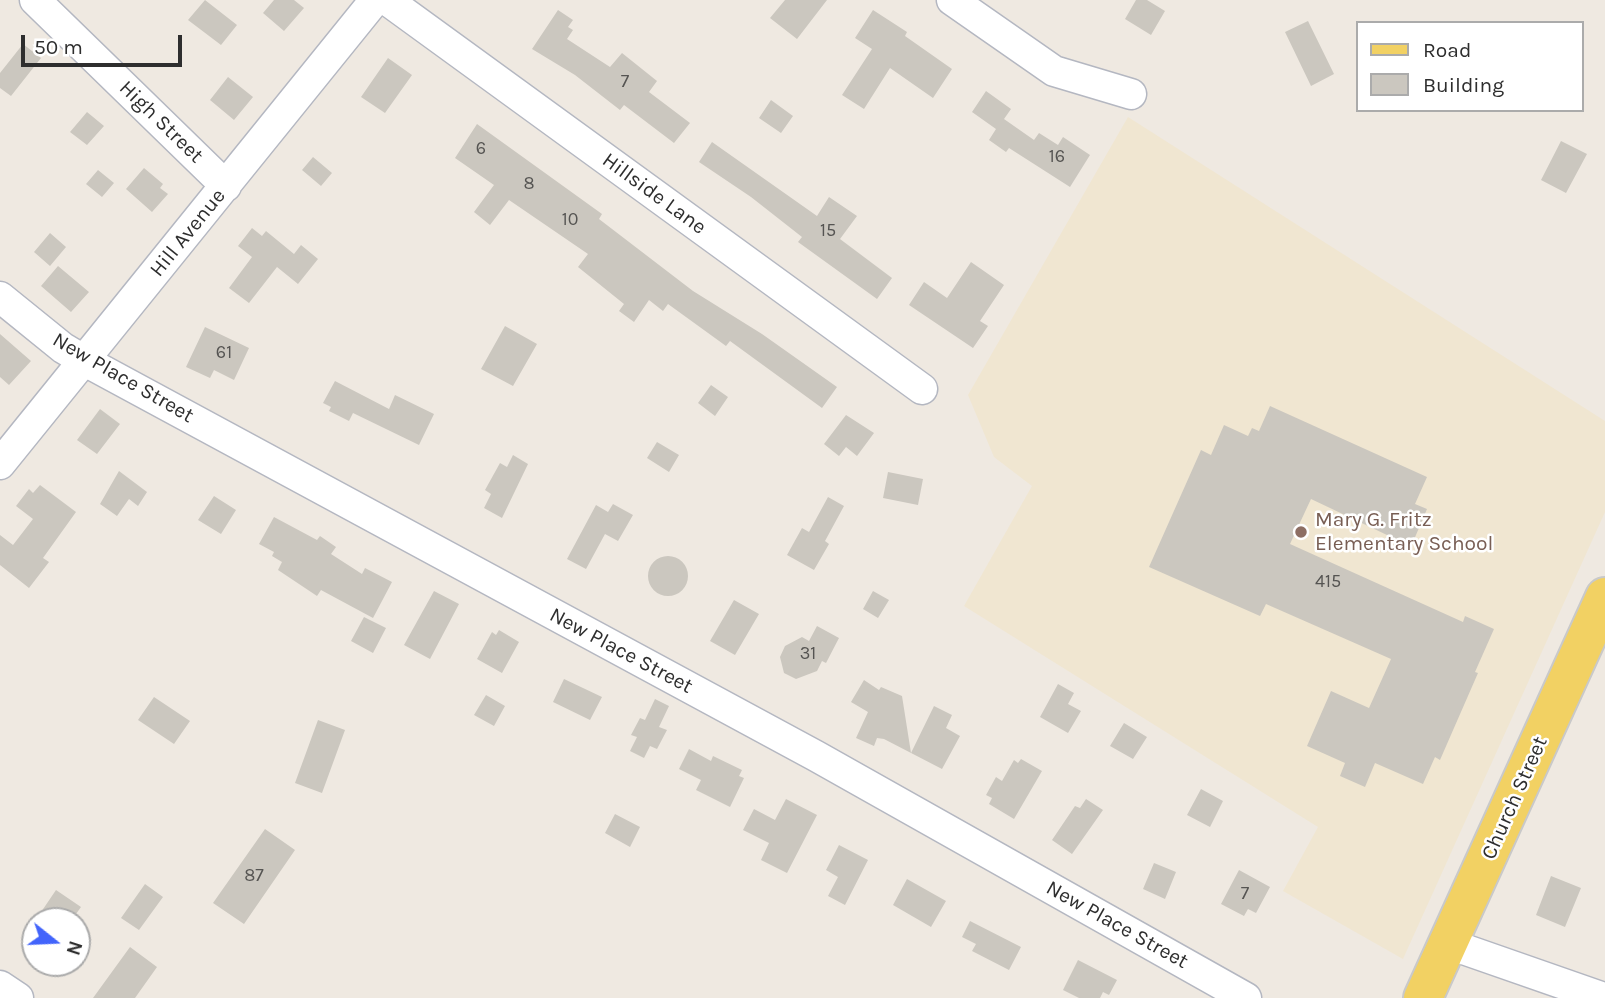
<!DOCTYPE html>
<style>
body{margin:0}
#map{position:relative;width:1605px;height:998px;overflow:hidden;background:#efe9e1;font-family:Karla,sans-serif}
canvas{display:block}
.legend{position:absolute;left:1356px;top:21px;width:228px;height:91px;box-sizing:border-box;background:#fff;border:2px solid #ababab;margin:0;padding:9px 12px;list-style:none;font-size:21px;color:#2e2e2e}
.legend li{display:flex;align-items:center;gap:14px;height:35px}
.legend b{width:35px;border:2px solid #ababab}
.north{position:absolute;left:21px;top:907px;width:70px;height:70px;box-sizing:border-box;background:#fff;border:2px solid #ababab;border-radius:50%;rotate:108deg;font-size:19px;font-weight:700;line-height:28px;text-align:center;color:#2e2e2e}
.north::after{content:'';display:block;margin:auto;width:24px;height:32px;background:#4264fb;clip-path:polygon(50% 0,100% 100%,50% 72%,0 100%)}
.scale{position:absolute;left:21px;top:35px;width:161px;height:32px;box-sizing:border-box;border:4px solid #2e2e2e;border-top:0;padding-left:9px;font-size:21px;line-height:24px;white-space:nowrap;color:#2e2e2e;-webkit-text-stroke:5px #fff;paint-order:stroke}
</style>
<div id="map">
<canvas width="1605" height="998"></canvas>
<ul class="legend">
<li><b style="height:9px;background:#f2d163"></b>Road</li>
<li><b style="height:19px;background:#cbc7bf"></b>Building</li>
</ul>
<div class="north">N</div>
<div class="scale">50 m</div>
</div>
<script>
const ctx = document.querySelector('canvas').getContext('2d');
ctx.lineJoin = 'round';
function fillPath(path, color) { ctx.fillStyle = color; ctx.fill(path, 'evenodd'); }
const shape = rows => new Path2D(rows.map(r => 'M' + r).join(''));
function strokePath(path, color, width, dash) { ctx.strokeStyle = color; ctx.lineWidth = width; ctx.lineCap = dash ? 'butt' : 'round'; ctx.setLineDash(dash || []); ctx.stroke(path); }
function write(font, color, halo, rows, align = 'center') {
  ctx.font = font + ' Karla,sans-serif'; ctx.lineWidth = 5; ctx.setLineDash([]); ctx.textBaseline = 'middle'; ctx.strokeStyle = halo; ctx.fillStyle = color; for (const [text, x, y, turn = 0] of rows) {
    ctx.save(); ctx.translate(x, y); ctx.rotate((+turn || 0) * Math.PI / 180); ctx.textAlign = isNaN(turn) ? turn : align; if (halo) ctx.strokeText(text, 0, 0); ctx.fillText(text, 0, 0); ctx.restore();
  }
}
fillPath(shape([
 [1128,117,1605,421,1605,512,1403,959,1283,891,1318,827,964,606,1032,486,994,457,968,395]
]), '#f0e6d1');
fillPath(shape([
 [205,0,237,25,221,45,188,20],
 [274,0,294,0,304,8,284,31,263,13],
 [785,0,827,0,797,39,770,18],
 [1136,0,1147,0,1165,11,1151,35,1125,19],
 [558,10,573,20,568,27,573,30,567,39,610,67,622,53,657,81,649,92,690,123,674,143,624,105,620,110,575,75,532,49],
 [873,10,907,32,905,36,952,69,933,98,890,68,864,109,842,95,872,49,855,38],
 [1308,21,1334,74,1311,86,1285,32],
 [23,44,41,58,11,96,0,88,0,73],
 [388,58,412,75,385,113,361,97],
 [228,77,253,97,234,120,210,100],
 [986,91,1011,109,1004,119,1034,140,1039,133,1058,145,1063,137,1090,155,1070,187,1009,148,1006,152,989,140,996,129,972,112],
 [771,100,793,116,781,133,759,118],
 [87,112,104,126,87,145,70,132],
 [477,124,602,214,599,219,693,291,762,334,837,387,822,408,730,341,726,346,668,304,663,311,649,300,634,322,619,311,624,304,578,267,588,254,509,200,490,225,474,212,494,185,455,158],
 [1561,141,1587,154,1566,193,1541,180],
 [712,142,817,216,829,197,857,216,840,239,892,278,877,299,798,242,802,237,751,197,699,162],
 [313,157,332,173,321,186,302,170],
 [144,168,163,184,160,188,168,194,152,212,126,189],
 [98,170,114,183,102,197,86,184],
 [252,228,262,236,266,231,294,254,301,245,318,259,298,284,277,267,249,303,229,288,252,257,238,246],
 [50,233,66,247,50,266,34,252],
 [971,262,1004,285,980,321,988,326,973,348,909,305,924,282,947,298],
 [58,266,89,292,71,312,41,286],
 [505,326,537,344,513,386,481,369],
 [205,327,249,348,234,380,214,370,210,378,186,367],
 [0,334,31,361,9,385,0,377],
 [335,381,389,409,395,395,434,414,419,445,353,413,349,421,329,411,331,407,323,403],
 [711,385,728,397,715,416,698,403],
 [1270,406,1427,477,1415,504,1427,509,1413,542,1406,544,1311,499,1290,544,1463,622,1465,616,1494,629,1475,672,1478,673,1440,760,1435,757,1423,784,1375,763,1365,787,1340,776,1345,763,1307,746,1331,691,1369,708,1391,659,1266,604,1260,616,1149,567,1201,450,1211,455,1224,425,1248,436,1252,428,1259,431],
 [100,409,120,424,97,454,77,440],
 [846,415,874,433,857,456,846,447,839,456,824,444],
 [657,442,679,455,669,472,647,458],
 [513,455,528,464,502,518,484,508,491,494,485,490,500,463,507,467],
 [119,471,147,492,138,506,129,499,117,516,100,504],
 [888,472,923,479,918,505,883,498],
 [40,485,76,512,43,558,49,562,29,588,0,565,0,535,13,545,33,519,16,506,29,489,33,493],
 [214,496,236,510,221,534,198,520],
 [828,497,844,506,825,541,829,544,814,570,787,555,802,528,809,532],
 [613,504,633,515,618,541,605,534,586,569,567,559,596,505,608,512],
 [274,517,317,540,320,536,336,547,331,554,362,574,365,568,392,582,373,618,321,590,317,596,278,570,282,562,272,556,274,552,259,544],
 '648 576a20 20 0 1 1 40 0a20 20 0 1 1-40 0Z',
 [434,591,459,604,430,659,404,645],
 [873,591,889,600,878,618,863,609],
 [734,600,759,614,735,655,710,641],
 [364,617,386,628,373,653,351,641],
 [817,626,839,638,826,663,822,661,817,671,796,679,784,673,780,657,785,646,802,637,809,641],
 [499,630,519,642,502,673,477,659,492,632,496,635],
 [564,679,602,697,590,720,553,702],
 [864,680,879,690,881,687,902,696,911,753,934,706,952,715,946,728,960,736,942,769,884,739,877,738,874,746,856,738,868,712,851,702],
 [1058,684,1074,693,1068,704,1081,711,1068,733,1040,717],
 [486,695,505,706,494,726,474,715],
 [154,697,190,721,174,744,138,720],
 [655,699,669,706,659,727,667,730,657,749,650,746,644,758,630,751,637,737,631,735,640,718,645,720],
 [318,720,345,730,322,793,295,783],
 [1124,723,1147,737,1133,759,1110,746],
 [689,749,711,761,713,756,742,770,739,776,744,778,730,807,696,790,701,780,679,769],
 [1021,759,1042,771,1014,819,989,804,992,798,986,795,996,777,1002,781,1014,760,1018,763],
 [1201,789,1223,801,1210,827,1187,815],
 [786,799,817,815,787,873,761,860,769,843,743,830,754,809,775,820],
 [1086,799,1103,810,1072,854,1052,840,1075,806,1080,808],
 [615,814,640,827,630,847,605,833],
 [265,829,295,850,244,924,213,903],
 [839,845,868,860,845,905,828,896,838,877,826,870],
 [1154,863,1176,872,1165,899,1143,889],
 [1239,870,1270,887,1256,913,1248,909,1244,916,1221,904],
 [1551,876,1581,888,1565,927,1536,915],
 [907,879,946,901,931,927,893,905],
 [145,884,163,897,139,930,121,918],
 [56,890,81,907,71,921,35,921],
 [970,921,1021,947,1009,970,972,951,976,944,962,937],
 [130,947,157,967,135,998,93,998],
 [1078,960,1117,980,1109,995,1103,992,1100,998,1079,998,1063,990]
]), '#cbc7bf');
const minor = shape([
 [35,0,226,186],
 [387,0,922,389],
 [952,0,1054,71,1131,94],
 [0,297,63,348,85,361,816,756,1246,998],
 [0,464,375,0],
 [1449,944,1604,998],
 [0,986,18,998]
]);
const major = shape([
 [1423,998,1605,597]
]);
strokePath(minor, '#b4b7c1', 33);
strokePath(major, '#c9c9c9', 42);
strokePath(minor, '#fff', 30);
strokePath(major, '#f2d163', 38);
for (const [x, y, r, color] of [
 [1301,532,7,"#8d6e63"]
]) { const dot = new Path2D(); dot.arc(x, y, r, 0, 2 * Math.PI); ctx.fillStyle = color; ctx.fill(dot); strokePath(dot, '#fff', 2.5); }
write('18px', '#555452', null, [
 ["7",625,82],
 ["6",481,149],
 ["16",1057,157],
 ["8",529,184],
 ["10",570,220],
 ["15",828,231],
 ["61",224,353],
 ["415",1328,582],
 ["31",808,654],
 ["87",254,876],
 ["7",1245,894]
]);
write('21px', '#2e2e2e', '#fff', [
 ["High Street",161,122,44],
 ["Hillside Lane",654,194,36],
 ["Hill Avenue",188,233,-51],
 ["New Place Street",123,378,30],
 ["New Place Street",621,651,28],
 ["Church Street",1515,798,-66],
 ["New Place Street",1117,925,29]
]);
write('21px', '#785e54', '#fff', [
 ["Mary G. Fritz",1315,520],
 ["Elementary School",1315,544]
], 'left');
</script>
